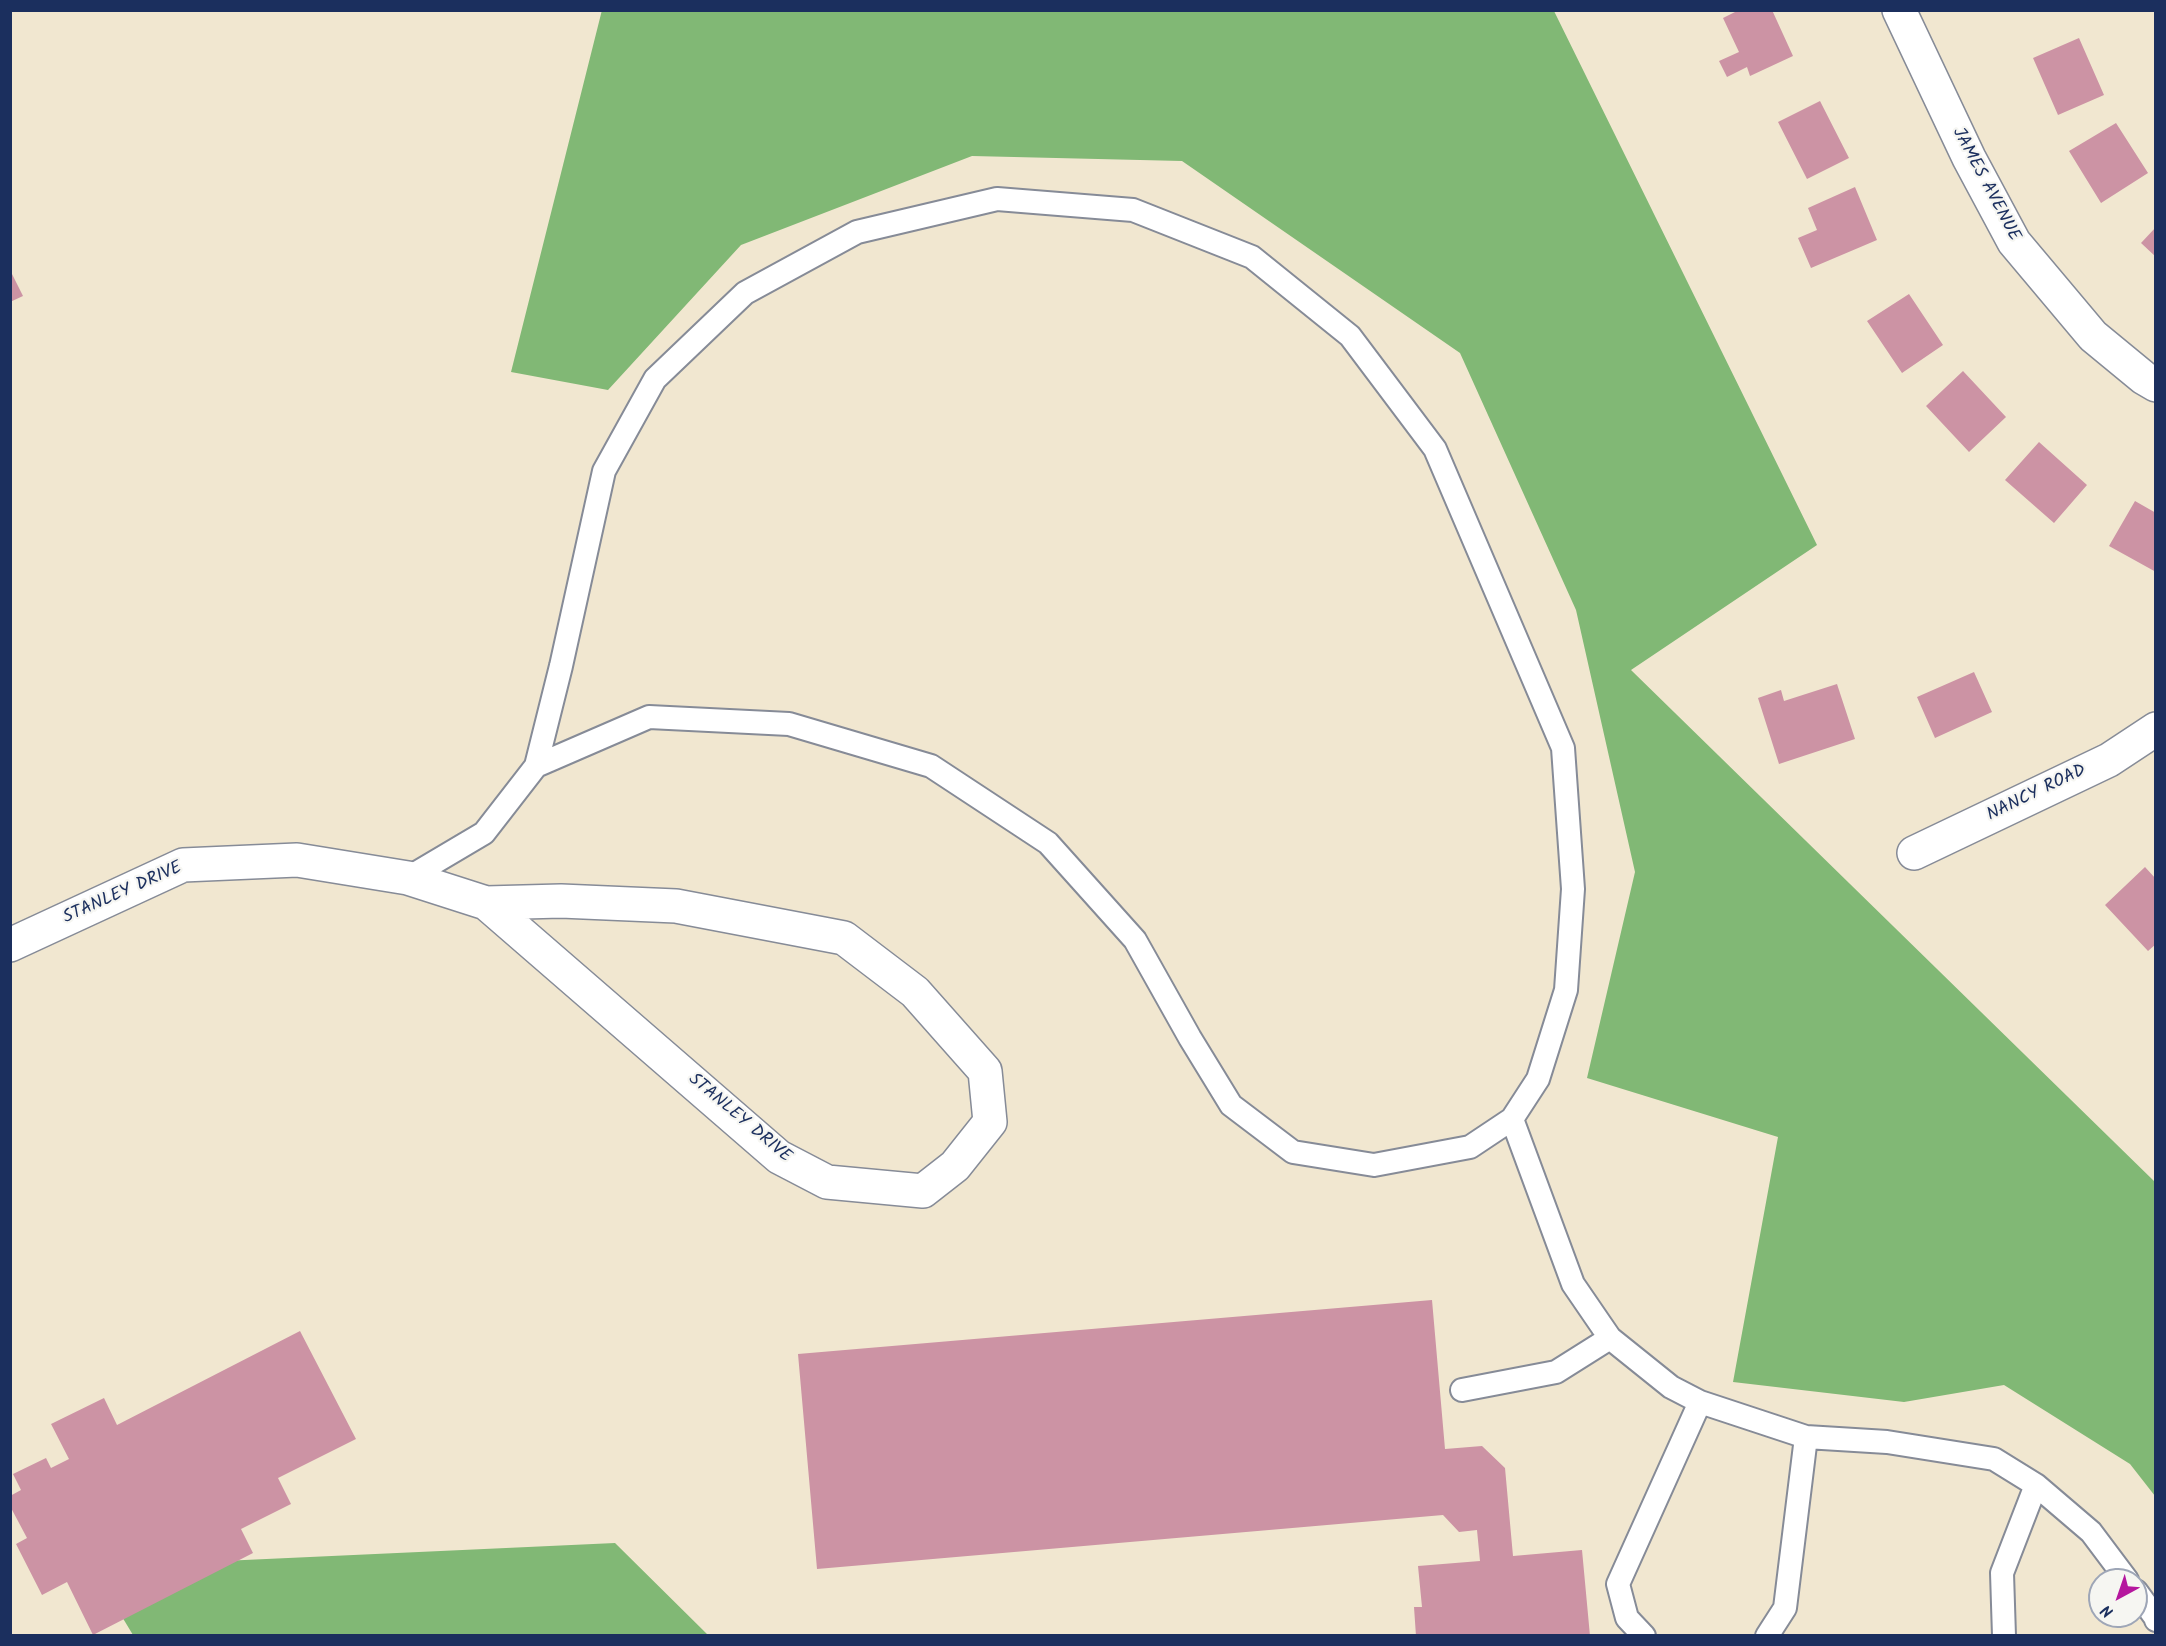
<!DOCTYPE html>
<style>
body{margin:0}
#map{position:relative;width:2166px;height:1646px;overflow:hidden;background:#f1e7d0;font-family:Kalam,sans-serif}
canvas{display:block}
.frame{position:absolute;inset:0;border:12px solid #1b2f5e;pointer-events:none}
.north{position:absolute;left:2088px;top:1568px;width:60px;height:60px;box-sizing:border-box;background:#f6f6f2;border:2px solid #9ea6b7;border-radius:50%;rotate:220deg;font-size:16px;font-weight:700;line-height:24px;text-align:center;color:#1b2f5e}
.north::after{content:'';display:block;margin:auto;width:21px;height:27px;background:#b5179e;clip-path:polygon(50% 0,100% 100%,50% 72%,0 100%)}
</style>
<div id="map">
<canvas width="2166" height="1646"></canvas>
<div class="frame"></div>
<div class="north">N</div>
</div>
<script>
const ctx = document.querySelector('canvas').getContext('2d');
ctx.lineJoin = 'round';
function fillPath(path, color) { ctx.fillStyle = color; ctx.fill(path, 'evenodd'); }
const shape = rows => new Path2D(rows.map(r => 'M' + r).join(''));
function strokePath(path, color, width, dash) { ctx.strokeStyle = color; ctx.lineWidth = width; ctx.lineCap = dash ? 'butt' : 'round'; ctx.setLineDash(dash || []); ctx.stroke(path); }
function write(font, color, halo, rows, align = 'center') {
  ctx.font = font + ' Kalam,sans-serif'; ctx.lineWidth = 4.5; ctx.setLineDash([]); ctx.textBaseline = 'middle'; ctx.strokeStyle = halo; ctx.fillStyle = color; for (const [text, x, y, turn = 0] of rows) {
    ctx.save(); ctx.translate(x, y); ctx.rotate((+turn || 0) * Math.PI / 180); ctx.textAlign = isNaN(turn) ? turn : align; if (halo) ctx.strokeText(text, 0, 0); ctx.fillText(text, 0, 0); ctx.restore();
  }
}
fillPath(shape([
 [602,10,1554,11,1817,545,1631,670,2155,1182,2155,1496,2130,1464,2004,1385,1904,1402,1733,1382,1778,1137,1587,1078,1635,872,1576,610,1460,353,1182,161,972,156,741,245,608,390,511,372],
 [615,1543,708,1635,133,1635,92,1567]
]), '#81b875');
fillPath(shape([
 [1739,10,1772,10,1793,56,1750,76,1747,67,1727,77,1719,61,1739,52,1723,18],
 [2079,38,2104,95,2058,115,2033,58],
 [1820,101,1849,158,1807,179,1778,122],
 [2116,123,2148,173,2101,203,2069,151],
 [1855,187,1877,240,1811,268,1798,238,1817,230,1808,208],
 [2156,227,2156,257,2141,243],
 [10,270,23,296,10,302],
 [1909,294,1943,345,1902,373,1867,321],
 [1963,371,2006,417,1969,452,1926,406],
 [2039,442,2087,485,2054,523,2005,480],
 [2135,501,2156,513,2156,572,2109,546],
 [1974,672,1992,712,1935,738,1917,697],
 [1837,684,1855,739,1779,764,1758,698,1781,690,1784,701],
 [2145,867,2156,879,2156,944,2148,951,2105,905],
 [1432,1300,1445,1449,1482,1446,1505,1468,1513,1556,1582,1550,1590,1636,1416,1636,1414,1607,1422,1607,1418,1566,1480,1561,1477,1530,1459,1532,1443,1515,817,1569,798,1354],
 [300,1331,356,1439,278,1478,291,1504,241,1529,253,1553,93,1635,67,1582,42,1595,16,1544,27,1538,10,1506,10,1496,21,1490,13,1474,46,1458,51,1468,69,1459,51,1424,104,1398,117,1425]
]), '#cc93a4');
const lane = shape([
 [408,878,484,833,536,766,561,666,604,471,655,379,745,293,857,232,997,199,1133,210,1252,257,1350,336,1435,449,1563,748,1573,889,1566,990,1538,1079,1512,1119,1470,1147,1374,1165,1293,1152,1231,1105,1190,1038,1135,940,1048,843,931,766,789,724,649,717,536,766],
 [1512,1119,1573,1284,1610,1338,1671,1387,1700,1402,1806,1437,1887,1442,1994,1459,2036,1485,2091,1532,2127,1580],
 [1462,1390,1556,1372,1610,1338],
 [2136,1591,2155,1617,2156,1620],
 [1644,1636,1627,1618,1618,1584,1700,1402],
 [1767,1636,1785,1608,1806,1437],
 [2004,1636,2002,1573,2036,1485]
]);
const street = shape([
 [1899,10,1969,158,2014,242,2093,336,2144,378,2156,385],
 [1914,853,2109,760,2156,729],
 [10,945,183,865,297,860,408,878,486,903,561,901,676,906,844,938,915,992,985,1071,990,1122,955,1166,923,1191,827,1182,779,1157,486,903]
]);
strokePath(lane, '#868b97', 26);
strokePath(street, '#868b97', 36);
strokePath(lane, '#fff', 22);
strokePath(street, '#fff', 33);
write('18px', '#1b2f5e', '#f6f6f2', [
 ["JAMES AVENUE",1985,185,62],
 ["NANCY ROAD",2037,794,-26],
 ["STANLEY DRIVE",123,894,-24],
 ["STANLEY DRIVE",739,1119,40]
]);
</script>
